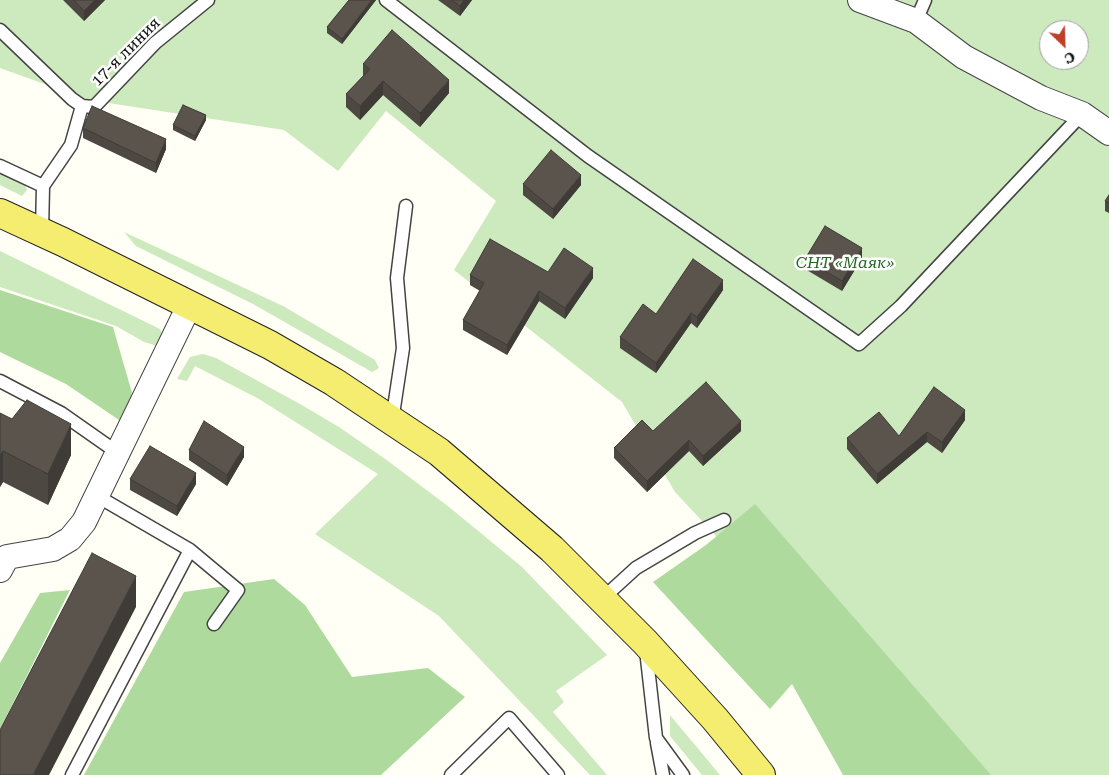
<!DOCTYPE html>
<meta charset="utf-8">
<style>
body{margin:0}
#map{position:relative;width:1109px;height:775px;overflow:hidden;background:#fffff5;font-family:"Roboto Serif",serif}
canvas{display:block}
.north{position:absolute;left:1039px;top:20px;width:50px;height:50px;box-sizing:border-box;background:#fff;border:1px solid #a0a0a0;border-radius:50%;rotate:156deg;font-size:14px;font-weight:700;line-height:20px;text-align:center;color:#111}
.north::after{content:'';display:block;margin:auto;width:18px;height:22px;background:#bf3f2b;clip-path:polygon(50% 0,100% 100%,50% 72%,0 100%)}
</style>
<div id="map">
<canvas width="1109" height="775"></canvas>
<div class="north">С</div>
</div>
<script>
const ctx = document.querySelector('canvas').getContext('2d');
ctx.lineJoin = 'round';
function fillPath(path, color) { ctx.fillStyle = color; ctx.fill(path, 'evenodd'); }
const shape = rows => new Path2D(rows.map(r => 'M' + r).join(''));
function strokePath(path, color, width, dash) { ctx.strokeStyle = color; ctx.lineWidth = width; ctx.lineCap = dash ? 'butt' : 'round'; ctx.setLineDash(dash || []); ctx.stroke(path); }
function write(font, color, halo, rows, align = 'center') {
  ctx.font = font + ' "Roboto Serif",serif'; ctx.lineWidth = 5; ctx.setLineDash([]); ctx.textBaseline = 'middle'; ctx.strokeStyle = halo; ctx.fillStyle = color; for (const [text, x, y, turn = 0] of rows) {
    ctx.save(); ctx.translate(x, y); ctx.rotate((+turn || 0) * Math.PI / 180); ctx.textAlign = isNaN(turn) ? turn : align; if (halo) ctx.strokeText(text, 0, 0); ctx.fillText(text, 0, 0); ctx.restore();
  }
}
fillPath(shape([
 [0,0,1109,0,1109,775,939,775,675,492,622,402,454,270,496,201,386,111,338,171,284,130,89,100,0,68],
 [1049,30,1079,30,1079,60,1049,60],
 [0,174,25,185,27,190,22,196,0,185],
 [124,232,283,306,375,360,379,368,372,372,253,304,136,246],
 [0,251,160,329,165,338,158,346,144,342,116,326,0,287],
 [203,354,216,358,300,404,339,427,388,461,449,507,522,567,607,655,556,691,564,702,553,712,607,775,590,775,439,616,315,534,378,474,259,399,195,366,187,381,177,379,190,357],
 [670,715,720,775,702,775,670,736]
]), '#cde9be');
fillPath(shape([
 [0,290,113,327,132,393,122,422,66,384,0,352],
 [755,504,991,775,843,775,792,684,770,709,653,582,706,545],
 [274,579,305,605,352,677,428,668,465,697,381,775,84,775,184,592],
 [70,590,0,729,0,663,40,593]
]), '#aeda9e');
const service = shape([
 [386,0,588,156,859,344,901,306,1082,114],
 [916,21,925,0],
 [0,30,72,99,82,106,94,107,155,43,208,0],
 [0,166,43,186],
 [42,232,43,186,71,145,82,106],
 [0,381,61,413,118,453],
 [392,421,403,348,397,278,406,206],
 [190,550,238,590,214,624],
 [602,599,636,568,695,533,724,520],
 [646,650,656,738,683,775],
 [657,743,663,775],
 [72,775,190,550,97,496],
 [451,775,509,718,558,775]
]);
const minor = shape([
 [860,0,916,21,964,57,1041,98,1082,114,1109,133],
 [0,570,7,557,53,549,70,539,84,522,190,304]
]);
const primary = shape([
 [0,213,63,242,270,345,334,382,439,452,552,549,645,642,715,719,761,775]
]);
strokePath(service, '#444', 15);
strokePath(minor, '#444', 26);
strokePath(primary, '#222', 30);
strokePath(service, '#fff', 12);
strokePath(minor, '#fff', 24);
strokePath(primary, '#f4ed70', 28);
fillPath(shape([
 [63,0,105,0,84,21],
 [349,0,376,0,342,44,327,33,327,27],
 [438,0,472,0,460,16],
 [363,64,449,93,420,127,383,95,360,120,346,107,346,94,363,76],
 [206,120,195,141,173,130,173,125],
 [83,128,166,149,156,173,83,138],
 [523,184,581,185,553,219,523,195],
 [1109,195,1109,213,1105,211,1105,201],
 [862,258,842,291,805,269,805,259],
 [548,272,593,278,565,319,539,301,507,355,463,330,463,320,480,291,470,285,470,275],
 [723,290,697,328,691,323,656,373,620,348,620,337,656,314],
 [0,413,71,455,48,505,3,482,0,487],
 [965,420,942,453,927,442,877,484,847,449,847,438,899,436],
 [653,431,741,431,703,466,689,451,647,492,614,458,614,448],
 [189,450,244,457,227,486,189,460],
 [130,479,196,484,177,516,130,490]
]), '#4d4842');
fillPath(shape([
 [95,0,105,0,84,21,84,11],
 [372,0,376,0,342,44,342,39],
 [464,0,472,0,460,16,460,6],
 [449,80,449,93,420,127,420,113],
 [383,81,383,95,360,120,360,106],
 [206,115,206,120,195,141,195,136],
 [166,139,166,149,156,173,156,163],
 [581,175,581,185,553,219,553,209],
 [862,248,862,258,842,291,842,281],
 [593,268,593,278,565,319,565,308],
 [723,280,723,290,697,328,697,317],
 [539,291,539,301,507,355,507,345],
 [691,313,691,323,656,373,656,363],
 [965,410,965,420,942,453,942,442],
 [741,421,741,431,703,466,703,456],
 [71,424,71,455,48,505,48,474],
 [927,432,927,442,877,484,877,474],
 [689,440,689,451,647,492,647,481],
 [244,447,244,457,227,486,227,475],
 [3,451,3,482,0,487,0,456],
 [196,473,196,484,177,516,177,506],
 [136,576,136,607,49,775,33,775]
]), '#3f3b36');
const building = shape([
 [74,0,95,0,84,11,74,0],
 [349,0,372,0,342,39,327,27,349,0],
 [452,0,464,0,460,6,452,0],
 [392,30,449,80,420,113,383,81,360,106,346,94,370,69,363,64,392,30],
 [183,105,206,115,195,136,173,125,183,105],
 [92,106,166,139,156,163,83,128,92,106],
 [551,150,581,175,553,209,523,184,551,150],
 [1109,195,1109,203,1105,201,1109,195],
 [825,226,862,248,842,281,805,259,825,226],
 [490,239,548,272,564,248,593,268,565,308,539,291,507,345,463,320,484,283,470,275,490,239],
 [693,259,723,280,697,317,691,313,656,363,620,337,643,304,656,314,693,259],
 [706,382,741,421,703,456,689,440,647,481,614,448,642,420,653,431,706,382],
 [934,387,965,410,942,442,927,432,877,474,847,438,879,412,899,436,934,387],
 [27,400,71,424,48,474,3,451,0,456,0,413,12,419,27,400],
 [204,421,244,447,227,475,189,450,204,421],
 [150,446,196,473,177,506,130,479,150,446],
 [92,553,136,576,33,775,0,775,0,730,92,553]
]);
fillPath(building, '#5a544d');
strokePath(building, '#3f3b36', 1);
write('16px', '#111', '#fff', [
 ["17-я линия",126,52,-45]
]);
write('italic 16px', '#236821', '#fff', [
 ["СНТ «Маяк»",845,263]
]);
</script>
